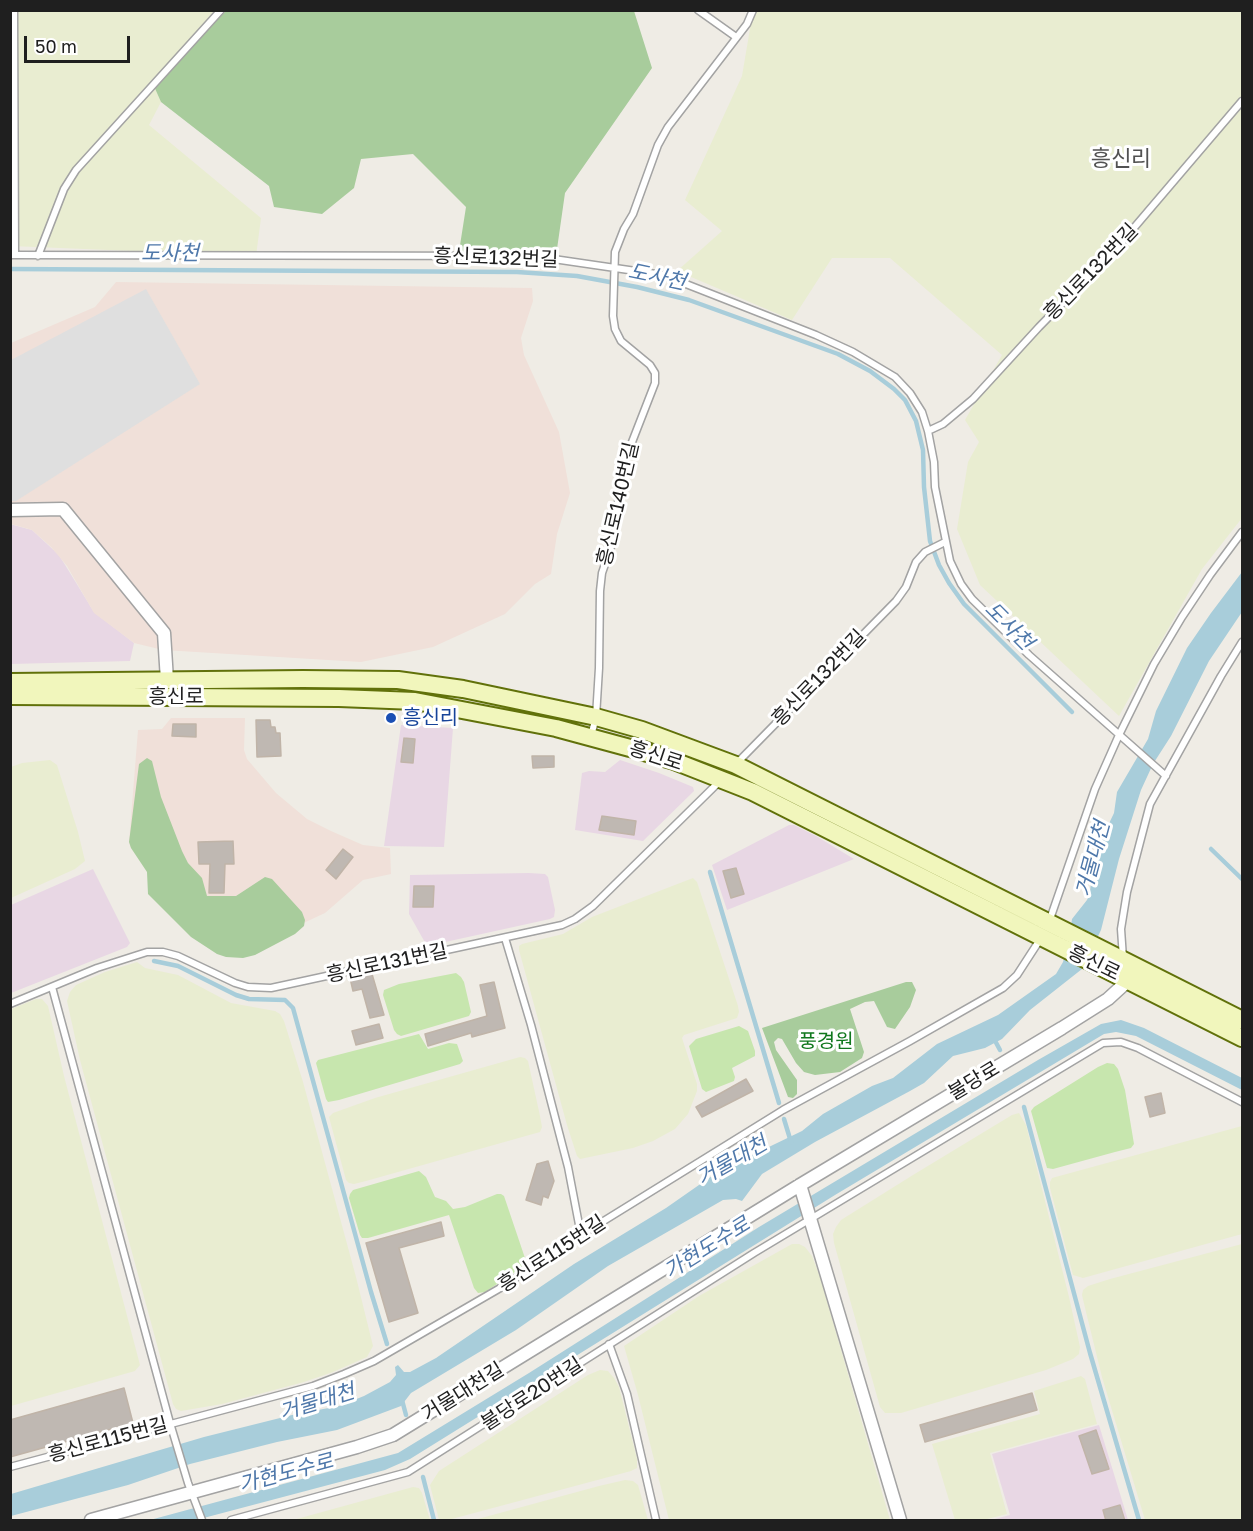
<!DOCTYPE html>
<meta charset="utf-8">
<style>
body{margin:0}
#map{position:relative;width:1253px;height:1531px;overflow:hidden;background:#efece5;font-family:"Golos Text",sans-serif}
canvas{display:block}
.frame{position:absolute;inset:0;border:12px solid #1f1f1f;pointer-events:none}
.scale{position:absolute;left:24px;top:36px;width:106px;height:27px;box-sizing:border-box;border:3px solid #1f1f1f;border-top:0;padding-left:8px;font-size:18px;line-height:21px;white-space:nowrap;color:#1f1f1f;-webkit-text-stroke:4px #fff;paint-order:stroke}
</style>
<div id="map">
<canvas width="1253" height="1531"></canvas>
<div class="frame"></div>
<div class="scale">50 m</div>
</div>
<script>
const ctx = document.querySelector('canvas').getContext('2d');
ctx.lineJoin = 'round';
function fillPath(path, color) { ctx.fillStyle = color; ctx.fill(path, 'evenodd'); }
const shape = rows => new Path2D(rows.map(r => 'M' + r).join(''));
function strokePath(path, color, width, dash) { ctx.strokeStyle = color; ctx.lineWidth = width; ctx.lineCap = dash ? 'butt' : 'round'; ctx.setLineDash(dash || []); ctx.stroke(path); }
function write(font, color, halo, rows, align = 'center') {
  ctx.font = font + ' "Golos Text","Noto Sans KR",sans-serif'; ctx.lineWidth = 6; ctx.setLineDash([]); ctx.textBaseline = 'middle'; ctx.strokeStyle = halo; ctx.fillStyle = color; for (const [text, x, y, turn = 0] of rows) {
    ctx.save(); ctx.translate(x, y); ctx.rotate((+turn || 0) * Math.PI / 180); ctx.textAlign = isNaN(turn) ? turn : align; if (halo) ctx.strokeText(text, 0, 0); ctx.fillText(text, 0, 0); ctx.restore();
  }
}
fillPath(shape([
 [10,524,32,530,59,555,94,612,134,643,130,661,11,664],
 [401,725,453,728,444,847,384,846],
 [620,760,659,773,693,787,694,791,643,841,575,830,582,773,589,771,605,772],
 [789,825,794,825,816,836,854,859,727,910,712,865],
 [93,869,130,943,127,947,11,993,11,905],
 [529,873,545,874,548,877,555,910,554,917,550,919,427,946,409,914,410,875],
 [1099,1425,1128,1520,991,1520,1010,1515,992,1454]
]), '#e8d7e4');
fillPath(shape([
 [116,282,532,288,533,301,521,338,524,355,559,432,570,493,557,534,551,574,535,584,505,614,433,647,361,662,163,650,134,643,94,613,67,566,51,547,32,530,11,524,11,343,95,307],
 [171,718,245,718,244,750,247,759,276,793,307,819,331,831,363,845,390,848,391,874,363,880,325,913,252,947,131,848,129,842,138,730,162,729]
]), '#f0e0d9');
fillPath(shape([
 [11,11,227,11,153,84,161,102,149,125,261,218,256,256,11,246],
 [753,11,1242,11,1242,518,1202,569,1119,716,980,585,957,529,968,462,979,442,965,420,1002,355,890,258,832,258,792,320,677,271,722,231,685,200,742,76],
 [50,760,57,765,78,832,85,861,75,869,11,898,11,767,22,763],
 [693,878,697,882,738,1006,739,1012,737,1018,684,1035,682,1038,697,1084,697,1091,688,1114,675,1129,653,1141,633,1148,580,1159,577,1156,567,1125,519,950,519,946,522,944,563,934,592,917],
 [137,962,145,968,178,975,231,1003,275,1011,280,1014,284,1021,303,1082,356,1277,373,1346,367,1357,333,1372,304,1382,222,1404,181,1411,176,1409,173,1404,80,1060,67,1001,70,992,76,985,105,972],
 [36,999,42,999,48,1006,64,1076,140,1365,135,1371,11,1406,11,1009],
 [520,1057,525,1058,528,1061,540,1116,542,1127,540,1132,366,1181,354,1184,349,1183,346,1180,329,1117,333,1113,375,1098],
 [1019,1113,1026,1125,1069,1297,1080,1347,1079,1354,1073,1359,1046,1370,901,1413,885,1413,880,1407,834,1243,833,1234,836,1227,841,1220,913,1175,1012,1115],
 [1242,1126,1242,1234,1083,1278,1073,1275,1050,1188,1050,1182,1052,1178],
 [792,1244,799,1244,805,1247,812,1256,820,1277,890,1520,669,1520,638,1395,624,1346,699,1296],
 [1242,1244,1242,1520,1145,1520,1102,1377,1086,1312,1082,1295,1083,1290,1088,1286,1110,1279],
 [600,1370,608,1371,614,1378,619,1387,637,1459,637,1468,631,1471,448,1520,439,1520,430,1485,439,1471,588,1375],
 [1081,1376,1085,1379,1097,1424,990,1453,1007,1514,983,1520,955,1520,932,1444,1040,1414,1034,1391],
 [625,1480,633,1481,638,1485,648,1520,474,1520,599,1486],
 [413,1487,419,1488,422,1493,430,1520,293,1520]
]), '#e9edd1');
fillPath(shape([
 [456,973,461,977,464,982,471,1012,469,1016,401,1036,397,1034,394,1030,383,995,384,990,399,984],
 [739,1026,748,1031,755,1051,755,1056,732,1068,735,1077,734,1081,706,1092,702,1089,689,1046,696,1039],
 [419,1034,428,1049,449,1043,457,1044,463,1061,460,1064,339,1100,328,1102,326,1099,316,1063,318,1060],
 [1107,1063,1114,1064,1118,1069,1125,1090,1134,1144,1131,1148,1115,1152,1053,1169,1047,1168,1031,1111,1034,1107,1098,1067],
 [419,1171,426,1177,435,1197,446,1201,453,1209,465,1207,497,1194,501,1194,504,1196,527,1264,485,1292,478,1293,474,1288,449,1215,368,1238,362,1238,360,1235,349,1198,350,1194,353,1190]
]), '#c7e6ae');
fillPath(shape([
 [227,10,634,11,652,68,565,193,556,256,458,258,466,207,413,154,361,159,354,188,322,214,274,207,269,186,161,102,153,84],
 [147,758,152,761,161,797,182,851,188,863,202,878,207,896,236,896,265,877,272,879,302,912,305,920,304,926,295,934,255,955,243,958,226,957,217,954,191,937,148,894,147,872,131,848,129,842,139,764],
 [906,982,912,982,916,990,910,1007,895,1029,887,1027,874,1001,865,1002,850,1009,864,1052,862,1058,840,1072,815,1075,804,1072,796,1063,782,1039,778,1038,774,1042,776,1050,797,1080,797,1094,793,1098,788,1097,762,1028]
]), '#a8cc9c');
fillPath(shape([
 [146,289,200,384,16,501,11,501,11,360]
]), '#dfdfdf');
fillPath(shape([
 [1242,572,1242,612,1209,661,1171,736,1153,764,1141,790,1119,859,1101,930,1082,969,1030,1010,1002,1039,985,1048,953,1056,924,1083,910,1091,815,1142,762,1174,742,1201,736,1199,723,1200,608,1266,516,1330,411,1393,401,1406,337,1430,277,1442,190,1464,128,1485,11,1516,11,1494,204,1437,292,1415,339,1406,364,1396,390,1382,396,1375,395,1367,398,1365,404,1372,410,1372,436,1358,574,1264,666,1208,719,1171,802,1131,823,1114,872,1086,893,1078,937,1044,998,1015,1056,974,1063,962,1069,940,1072,919,1087,900,1090,892,1092,871,1099,854,1103,836,1114,813,1117,792,1148,739,1156,711,1187,648,1211,613],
 [1121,1020,1144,1028,1242,1078,1242,1090,1136,1036,1116,1032,1104,1034,835,1195,410,1459,385,1470,196,1520,150,1520,398,1453,529,1373,759,1227,1038,1060,1101,1024]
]), '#a8cdda');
strokePath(shape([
 [10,269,517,272,577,276,637,287,689,300,838,354,870,371,894,389,905,400,916,421,923,450,924,487,930,541,939,565,949,583,964,604,1072,712],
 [1211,849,1242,879],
 [710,872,779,1103],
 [154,961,178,966,236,995,249,999,285,1000,293,1008,371,1292,387,1344],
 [993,1037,1000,1050],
 [1024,1107,1090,1353,1139,1520],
 [784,1119,791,1142],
 [402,1400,406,1415],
 [423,1477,434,1520]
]), '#a8cdda', 4.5);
const building = shape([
 [256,720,270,720,271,727,275,727,276,733,280,733,281,756,257,757,256,720],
 [173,724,196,724,196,737,172,736,173,724],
 [404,738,415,739,413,763,401,762,404,738],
 [532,756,554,756,554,767,533,768,532,756],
 [602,816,636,821,634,835,599,830,602,816],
 [233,841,234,864,225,864,224,893,209,893,210,864,199,864,198,842,233,841],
 [343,849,353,857,336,879,326,870,343,849],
 [736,868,744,894,731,898,723,871,736,868],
 [414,886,434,886,433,907,413,907,414,886],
 [372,974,384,1015,370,1018,362,989,353,991,350,978,372,974],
 [494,982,505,1028,472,1037,471,1033,428,1046,425,1034,487,1016,480,985,494,982],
 [379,1024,383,1038,356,1045,352,1031,379,1024],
 [746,1079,753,1091,702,1117,696,1107,746,1079],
 [1161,1093,1165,1113,1150,1117,1145,1097,1161,1093],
 [548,1161,554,1181,548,1198,543,1196,541,1205,526,1200,537,1164,548,1161],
 [441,1222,444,1236,399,1248,418,1313,389,1322,366,1243,441,1222],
 [124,1388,133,1423,10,1457,10,1420,124,1388],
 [1032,1393,1037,1410,925,1442,920,1425,1032,1393],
 [1096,1430,1109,1469,1092,1474,1079,1436,1096,1430],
 [1120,1505,1125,1521,1106,1521,1103,1510,1120,1505]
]);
fillPath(building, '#bfb8b2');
strokePath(building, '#c0b4a8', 1.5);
const service = shape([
 [14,10,15,255],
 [698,10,736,37],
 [10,255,533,256,663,275,816,335,853,352,895,377,910,393,922,412,928,431,934,462,935,487,950,561,961,584,972,599,1029,655,1166,776],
 [38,256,64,189,76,170,221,10],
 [928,431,943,424,973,399,1039,327,1121,243,1242,101],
 [591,736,596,717,599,668,600,591,602,573,615,535,620,481,625,460,655,383,655,373,650,365,621,341,615,329,613,316,615,252,624,229,633,214,658,145,668,127,747,24,753,10],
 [736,764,896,601,906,587,916,562,925,552,945,542],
 [1049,922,1095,789,1119,735,1154,664,1182,617,1210,575,1242,532],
 [505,938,531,1025,568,1167,581,1235],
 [1123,958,1121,929,1127,892,1150,804,1221,676,1242,642],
 [52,987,170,1423,188,1483,202,1520],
 [10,1004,97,968,147,952,163,952,178,956,235,983,248,987,271,988,562,925,575,919,593,906,721,780],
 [609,1344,627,1394,656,1520],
 [10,1467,313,1386,344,1374,374,1361,502,1287,581,1235,783,1110,910,1041,1003,988,1017,975,1041,938],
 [231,1520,408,1472,754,1253,1103,1043,1121,1042,1138,1048,1242,1102]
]);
const minor = shape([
 [10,510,63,509,164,633,167,680],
 [800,1185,900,1520],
 [91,1520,357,1447,393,1435,800,1185,1062,1028,1108,999,1132,977]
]);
const secondary = shape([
 [10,682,303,679,398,680,463,689,596,717,642,730,736,765,1242,1020],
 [10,696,339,698,415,701,556,728,630,748,674,761,753,792,1242,1038]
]);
strokePath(service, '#a3a3a3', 9);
strokePath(minor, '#a3a3a3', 15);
strokePath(secondary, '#61710a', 20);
strokePath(service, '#fff', 6);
strokePath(minor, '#fff', 12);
strokePath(secondary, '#f1f6bc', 16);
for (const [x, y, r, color] of [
 [391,718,6,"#1a4fb4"]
]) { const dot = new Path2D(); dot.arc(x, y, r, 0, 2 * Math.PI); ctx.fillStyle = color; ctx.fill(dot); strokePath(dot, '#fff', 2); }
write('20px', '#1f1f1f', '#fff', [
 ["흥신로132번길",496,258,2],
 ["흥신로132번길",1091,272,-46],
 ["흥신로140번길",618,504,-77],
 ["흥신로132번길",819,678,-46],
 ["흥신로",176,697],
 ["흥신로",656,756,18],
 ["흥신로131번길",387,963,-12],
 ["흥신로",1094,963,26],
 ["불당로",974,1081,-31],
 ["흥신로115번길",552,1254,-33],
 ["거물대천길",463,1392,-32],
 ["불당로20번길",532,1394,-33],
 ["흥신로115번길",108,1440,-15]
]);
write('20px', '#164399', '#fff', [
 ["흥신리",403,718]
], 'left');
write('20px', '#11781e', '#fff', [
 ["풍경원",826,1042]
]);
write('italic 21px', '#4f78aa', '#fff', [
 ["도사천",170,253],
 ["도사천",657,277,12],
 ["도사천",1009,626,45],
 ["거물대천",1093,859,-75],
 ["거물대천",732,1161,-30],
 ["가현도수로",707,1248,-32],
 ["거물대천",317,1402,-17],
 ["가현도수로",286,1473,-15]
]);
write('22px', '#525252', '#fff', [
 ["흥신리",1121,159]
]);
</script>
